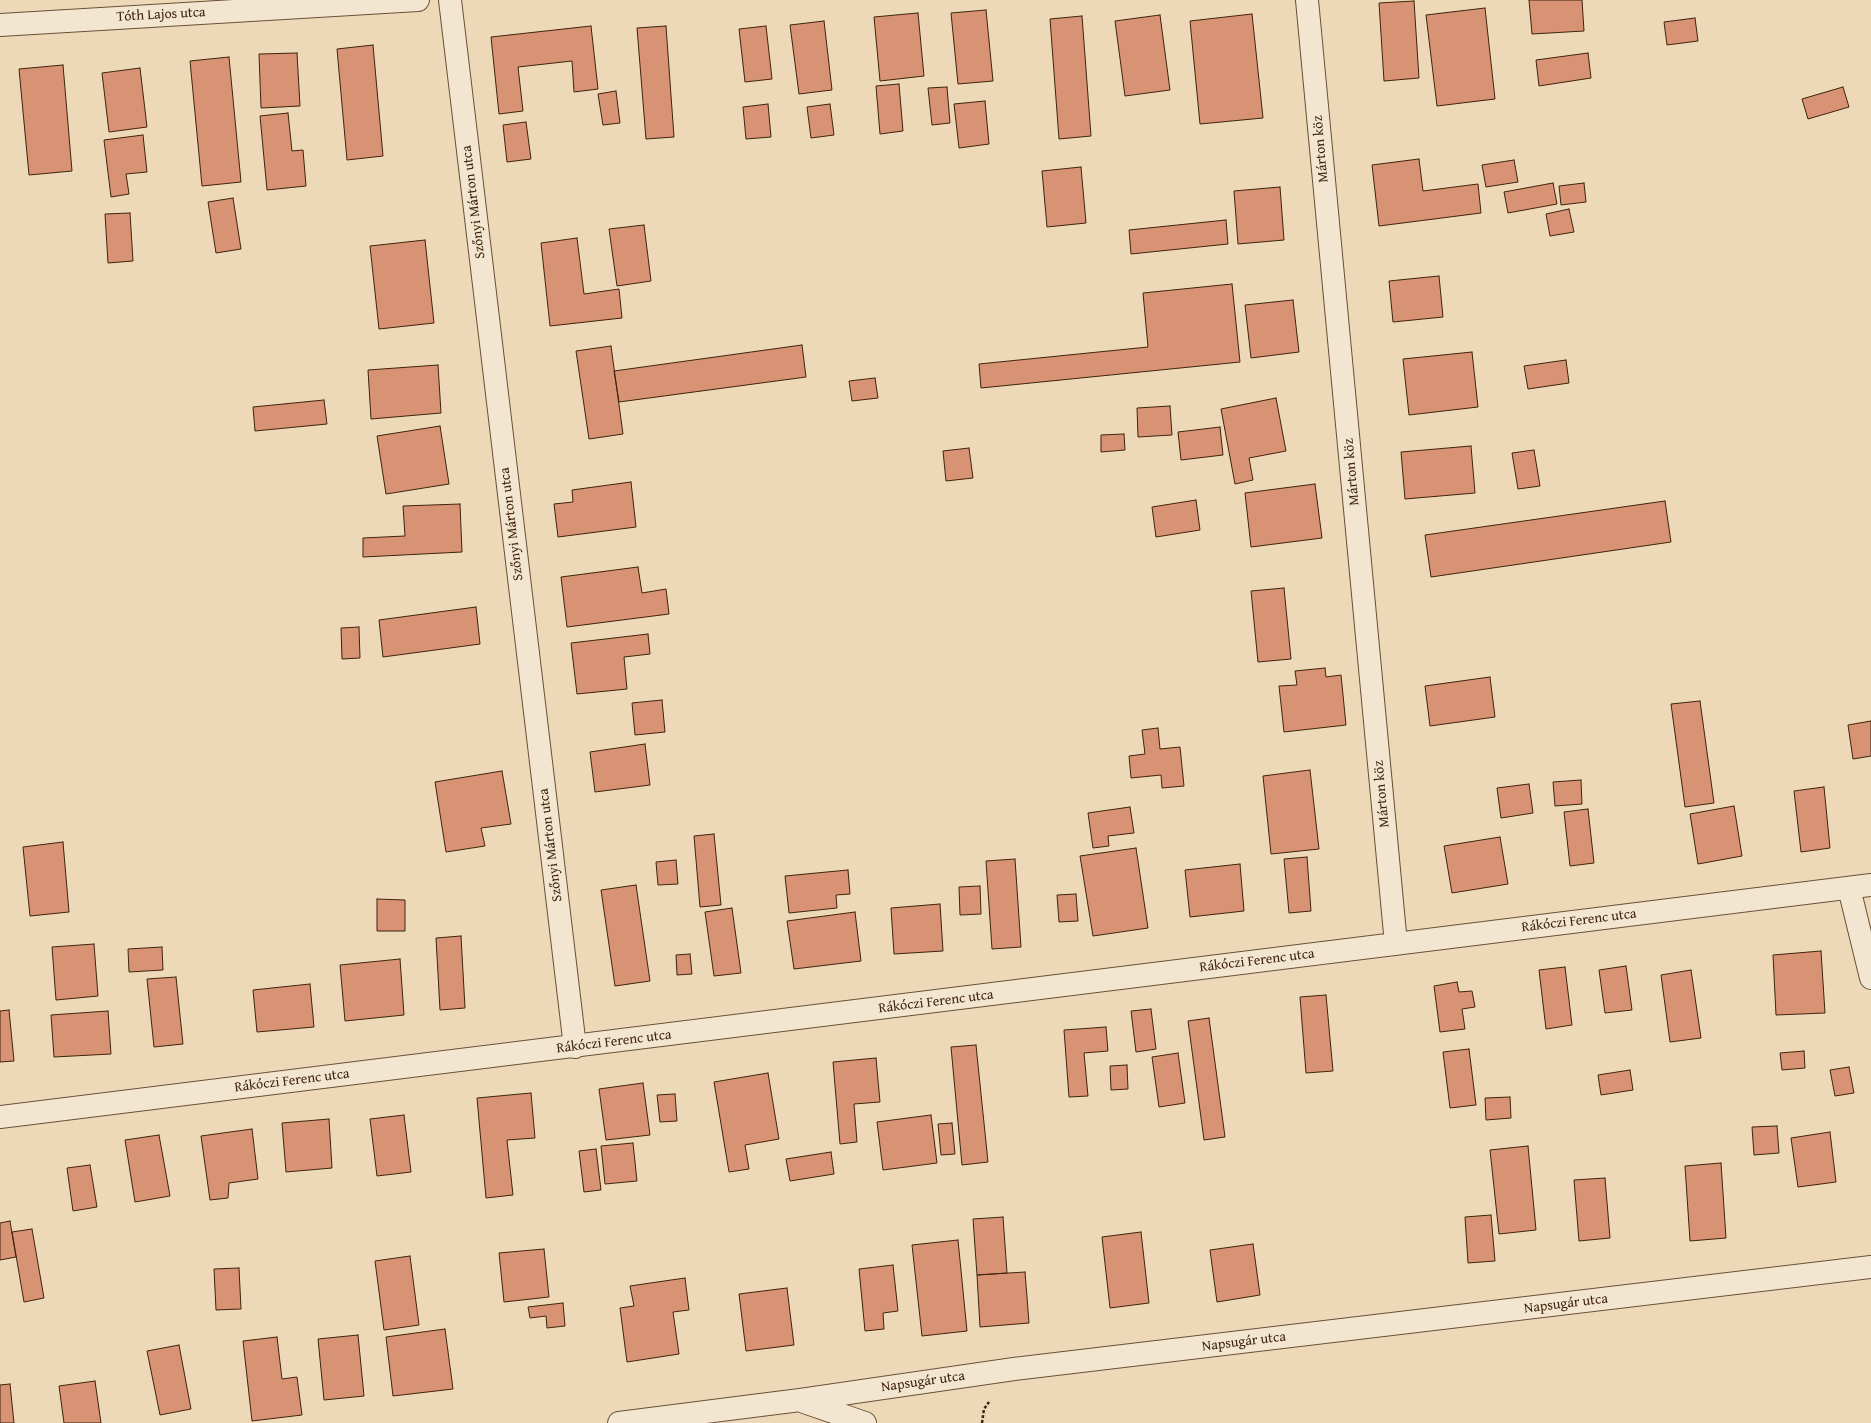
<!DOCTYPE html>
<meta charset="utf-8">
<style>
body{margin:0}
canvas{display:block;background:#edd9b8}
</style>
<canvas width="1871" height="1423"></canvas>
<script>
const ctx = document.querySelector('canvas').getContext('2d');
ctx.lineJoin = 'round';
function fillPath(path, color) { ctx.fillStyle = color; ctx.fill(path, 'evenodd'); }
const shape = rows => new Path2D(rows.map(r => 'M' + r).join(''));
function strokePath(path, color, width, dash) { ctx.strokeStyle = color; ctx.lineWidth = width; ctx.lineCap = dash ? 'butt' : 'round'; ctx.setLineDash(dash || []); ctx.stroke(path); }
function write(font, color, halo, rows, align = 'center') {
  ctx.font = font + ' "Gentium Book Plus",serif'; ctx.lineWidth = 3; ctx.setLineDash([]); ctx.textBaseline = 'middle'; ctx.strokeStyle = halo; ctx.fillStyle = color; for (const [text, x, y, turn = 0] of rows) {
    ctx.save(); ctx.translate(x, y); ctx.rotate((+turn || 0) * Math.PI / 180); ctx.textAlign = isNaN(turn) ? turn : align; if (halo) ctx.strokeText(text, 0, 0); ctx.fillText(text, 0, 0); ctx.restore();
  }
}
const building = shape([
 [1529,0,1582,0,1584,31,1532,34,1529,0],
 [1414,1,1419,78,1384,81,1379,3,1414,1],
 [1485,8,1495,99,1437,106,1426,15,1485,8],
 [986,10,993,81,958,84,951,13,986,10],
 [918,13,924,76,880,81,874,17,918,13],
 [1252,14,1263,118,1200,124,1190,21,1252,14],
 [1160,15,1170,90,1125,96,1115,21,1160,15],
 [1082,16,1091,136,1059,139,1050,19,1082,16],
 [1695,18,1698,41,1667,45,1664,22,1695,18],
 [824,21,832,90,799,94,790,25,824,21],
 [591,26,598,89,574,92,572,61,518,67,523,111,499,114,491,37,591,26],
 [666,26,674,137,646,139,637,28,666,26],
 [766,26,772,79,745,82,739,29,766,26],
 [373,45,383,156,347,160,337,49,373,45],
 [297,53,300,106,261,108,259,54,297,53],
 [1588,53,1591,78,1539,86,1536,60,1588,53],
 [229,57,241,182,202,186,190,61,229,57],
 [63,65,72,171,29,175,19,69,63,65],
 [140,68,147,127,109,132,102,73,140,68],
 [899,84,903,131,880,134,876,86,899,84],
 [947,87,950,123,932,125,928,88,947,87],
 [1843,87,1849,107,1808,119,1802,99,1843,87],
 [616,91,620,123,603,125,598,94,616,91],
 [985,101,989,144,959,148,954,104,985,101],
 [768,104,771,137,746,139,743,107,768,104],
 [830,104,834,135,811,138,807,107,830,104],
 [288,113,292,151,303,150,306,186,267,190,260,116,288,113],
 [526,122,531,159,507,162,503,125,526,122],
 [143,135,147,172,126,174,129,194,111,197,104,140,143,135],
 [1419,159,1423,191,1478,184,1481,213,1379,226,1372,165,1419,159],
 [1514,160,1518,182,1486,187,1482,165,1514,160],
 [1081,167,1086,223,1047,227,1042,171,1081,167],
 [1553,183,1557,204,1508,213,1504,192,1553,183],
 [1584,183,1586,202,1561,205,1559,186,1584,183],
 [1280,187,1284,240,1238,244,1234,191,1280,187],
 [233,198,241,249,216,253,208,202,233,198],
 [1569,209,1574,232,1550,236,1546,214,1569,209],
 [130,213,133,261,108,263,105,214,130,213],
 [1226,220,1228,244,1131,254,1129,230,1226,220],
 [644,225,651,281,617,286,609,229,644,225],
 [577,238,584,294,619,289,622,318,550,326,541,243,577,238],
 [425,240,434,323,379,329,370,246,425,240],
 [1439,276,1443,317,1393,322,1389,281,1439,276],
 [1232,284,1240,362,981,388,979,364,1148,347,1143,293,1232,284],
 [1293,300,1299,352,1251,358,1245,305,1293,300],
 [802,345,806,377,619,402,614,371,802,345],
 [611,346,623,434,589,439,576,351,611,346],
 [1472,352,1478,407,1409,415,1403,359,1472,352],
 [1566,360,1569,383,1528,389,1524,366,1566,360],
 [438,365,441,413,371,419,368,370,438,365],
 [875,378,878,398,852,401,849,381,875,378],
 [1276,398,1286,451,1249,458,1253,480,1235,484,1221,409,1276,398],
 [324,400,327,424,255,431,253,407,324,400],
 [1170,406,1172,435,1138,437,1137,408,1170,406],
 [440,426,449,484,386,494,377,436,440,426],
 [1220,427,1223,455,1181,460,1178,432,1220,427],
 [1124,434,1125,450,1101,452,1101,435,1124,434],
 [1471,446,1475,493,1405,499,1401,452,1471,446],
 [969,448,973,478,946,481,943,451,969,448],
 [1534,450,1540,486,1518,489,1512,453,1534,450],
 [631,482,636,527,558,537,554,504,573,502,572,490,631,482],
 [1315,484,1322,538,1251,547,1245,493,1315,484],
 [1196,500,1200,530,1156,537,1152,507,1196,500],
 [1665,501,1671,542,1431,577,1425,535,1665,501],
 [460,504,462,552,363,557,363,538,405,536,403,506,460,504],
 [638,567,642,593,666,589,669,614,567,627,561,577,638,567],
 [1284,588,1291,659,1258,662,1251,591,1284,588],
 [476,607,480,644,383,657,379,620,476,607],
 [359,627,360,658,342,659,341,628,359,627],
 [648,634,650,654,624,657,627,689,577,694,571,643,648,634],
 [1325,668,1326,677,1341,675,1346,725,1284,732,1279,686,1297,685,1295,671,1325,668],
 [1490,677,1495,717,1430,726,1425,686,1490,677],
 [662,700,665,732,635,735,632,703,662,700],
 [1700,701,1714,803,1685,807,1671,704,1700,701],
 [1871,721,1871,756,1853,759,1848,725,1871,721],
 [1158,728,1160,749,1180,747,1184,786,1162,788,1161,775,1131,778,1129,756,1145,754,1142,730,1158,728],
 [645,744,650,785,595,792,590,752,645,744],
 [1310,770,1319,849,1271,854,1263,776,1310,770],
 [502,771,511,824,481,828,485,846,446,852,435,782,502,771],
 [1581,780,1582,804,1555,806,1553,782,1581,780],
 [1529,784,1533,813,1501,818,1497,788,1529,784],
 [1824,787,1830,848,1801,852,1794,791,1824,787],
 [1734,806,1742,856,1698,864,1690,814,1734,806],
 [1130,807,1134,833,1108,836,1109,846,1093,848,1088,813,1130,807],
 [1588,809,1594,863,1570,866,1564,812,1588,809],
 [714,834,721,905,700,907,694,836,714,834],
 [1500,837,1508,884,1452,893,1444,846,1500,837],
 [63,842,69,912,30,916,23,847,63,842],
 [1136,848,1148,928,1093,936,1080,856,1136,848],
 [1307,857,1311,911,1289,913,1284,859,1307,857],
 [1015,859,1021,947,992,949,986,861,1015,859],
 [676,860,678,884,658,885,656,862,676,860],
 [1240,864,1244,911,1190,917,1185,870,1240,864],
 [848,870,850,894,836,895,837,908,789,913,785,876,848,870],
 [636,885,650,981,615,986,601,890,636,885],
 [980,886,981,914,960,915,959,887,980,886],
 [1076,894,1078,921,1059,922,1057,895,1076,894],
 [377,899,405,900,405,931,377,931,377,899],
 [940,904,943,951,894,954,891,908,940,904],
 [732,908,741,973,714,976,705,912,732,908],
 [855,912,861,961,794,969,787,921,855,912],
 [461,936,465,1008,440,1010,436,938,461,936],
 [94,944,98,996,56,1000,52,947,94,944],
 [162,947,163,970,129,972,128,949,162,947],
 [1821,951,1825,1013,1776,1015,1773,955,1821,951],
 [690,954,692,974,677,975,676,955,690,954],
 [400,959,404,1015,345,1021,340,965,400,959],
 [1626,966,1632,1010,1605,1013,1599,970,1626,966],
 [1565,967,1572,1025,1546,1029,1539,970,1565,967],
 [1691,970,1701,1038,1670,1042,1661,975,1691,970],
 [176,977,183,1044,154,1047,147,979,176,977],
 [1457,982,1459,992,1472,991,1475,1007,1462,1009,1465,1029,1440,1032,1434,986,1457,982],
 [310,984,314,1027,257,1032,253,990,310,984],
 [1326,995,1333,1071,1306,1073,1300,997,1326,995],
 [1151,1009,1156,1049,1136,1052,1131,1011,1151,1009],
 [9,1010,14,1061,0,1062,0,1011,9,1010],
 [108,1011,111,1054,54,1057,51,1015,108,1011],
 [1209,1018,1225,1137,1204,1140,1188,1021,1209,1018],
 [1106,1027,1108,1051,1084,1053,1088,1096,1069,1097,1064,1030,1106,1027],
 [976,1045,988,1162,962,1165,951,1047,976,1045],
 [1469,1049,1476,1105,1450,1108,1443,1052,1469,1049],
 [1804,1051,1805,1068,1782,1070,1780,1053,1804,1051],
 [1178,1053,1185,1103,1159,1107,1152,1057,1178,1053],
 [876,1058,880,1102,854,1104,857,1142,840,1144,833,1062,876,1058],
 [1127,1065,1128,1089,1111,1090,1110,1066,1127,1065],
 [1849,1067,1854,1093,1835,1096,1830,1070,1849,1067],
 [1630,1070,1633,1090,1601,1095,1598,1075,1630,1070],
 [768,1073,779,1139,745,1145,749,1169,729,1172,714,1082,768,1073],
 [643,1083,650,1135,606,1140,599,1089,643,1083],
 [531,1093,535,1138,507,1140,513,1195,486,1198,477,1098,531,1093],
 [675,1094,677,1121,660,1122,657,1095,675,1094],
 [1510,1097,1511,1118,1486,1120,1485,1098,1510,1097],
 [404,1115,411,1172,377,1176,370,1119,404,1115],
 [931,1115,937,1163,883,1170,877,1122,931,1115],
 [329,1119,332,1168,286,1172,282,1123,329,1119],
 [952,1123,955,1154,941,1155,938,1124,952,1123],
 [1777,1126,1779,1153,1754,1155,1752,1127,1777,1126],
 [252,1129,258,1179,229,1183,228,1198,210,1200,201,1136,252,1129],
 [1830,1132,1836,1182,1798,1187,1791,1138,1830,1132],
 [159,1135,170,1196,135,1202,125,1140,159,1135],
 [633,1143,637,1181,605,1184,601,1146,633,1143],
 [1528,1146,1536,1230,1499,1234,1490,1150,1528,1146],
 [596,1149,601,1190,584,1192,579,1151,596,1149],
 [831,1152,834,1174,790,1181,786,1159,831,1152],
 [1721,1163,1726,1238,1690,1241,1685,1166,1721,1163],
 [90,1165,97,1207,73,1211,67,1168,90,1165],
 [1605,1178,1610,1238,1579,1241,1574,1180,1605,1178],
 [1491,1215,1495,1261,1468,1263,1465,1217,1491,1215],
 [1003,1217,1007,1273,977,1275,973,1219,1003,1217],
 [10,1221,16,1257,0,1260,0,1223,10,1221],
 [32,1229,44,1298,24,1302,12,1232,32,1229],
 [1141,1232,1149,1303,1110,1308,1102,1237,1141,1232],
 [958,1240,967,1331,922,1336,912,1245,958,1240],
 [1253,1244,1260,1295,1217,1302,1210,1250,1253,1244],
 [544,1249,549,1297,504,1302,499,1253,544,1249],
 [410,1256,419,1325,384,1330,375,1261,410,1256],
 [893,1265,898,1311,883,1313,884,1329,865,1331,859,1269,893,1265],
 [239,1268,241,1309,216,1310,214,1269,239,1268],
 [1025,1272,1029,1323,980,1327,977,1275,1025,1272],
 [685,1278,689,1310,673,1312,679,1354,627,1362,620,1308,634,1306,630,1286,685,1278],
 [787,1288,794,1345,746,1351,739,1294,787,1288],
 [563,1303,565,1326,547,1328,546,1316,530,1318,528,1307,563,1303],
 [445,1329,453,1389,393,1396,386,1337,445,1329],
 [358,1335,364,1396,324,1400,318,1339,358,1335],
 [277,1337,282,1379,297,1377,302,1415,252,1421,243,1341,277,1337],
 [179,1345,191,1409,160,1415,147,1351,179,1345],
 [95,1381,101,1423,64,1423,59,1386,95,1381],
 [10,1384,14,1423,0,1423,0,1385,10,1384]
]);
fillPath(building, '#d89274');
strokePath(building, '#3f230c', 1);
const street = shape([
 [450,0,575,1047],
 [1307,0,1396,944],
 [0,25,418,0],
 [1849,888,1871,978],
 [0,1117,1871,885],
 [804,1402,865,1423],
 [619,1423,800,1400,1014,1369,1871,1267]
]);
strokePath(street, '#6a5037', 24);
strokePath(shape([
 [982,1423,984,1409,989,1402]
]), '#3f230c', 2.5, [3, 2]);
strokePath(street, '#f3e6d1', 22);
write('14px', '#3f230c', '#f3e6d1', [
 ["Tóth Lajos utca",161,15,-3],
 ["Márton köz",1321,149,-95],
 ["Szőnyi Márton utca",474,202,-97],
 ["Márton köz",1352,472,-95],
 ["Szőnyi Márton utca",512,524,-97],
 ["Márton köz",1382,794,-95],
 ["Szőnyi Márton utca",551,845,-97],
 ["Rákóczi Ferenc utca",1579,921,-7],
 ["Rákóczi Ferenc utca",1257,961,-7],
 ["Rákóczi Ferenc utca",936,1002,-7],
 ["Rákóczi Ferenc utca",614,1042,-7],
 ["Rákóczi Ferenc utca",292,1081,-7],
 ["Napsugár utca",1566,1304,-7],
 ["Napsugár utca",1244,1342,-7],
 ["Napsugár utca",923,1382,-8]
]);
</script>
